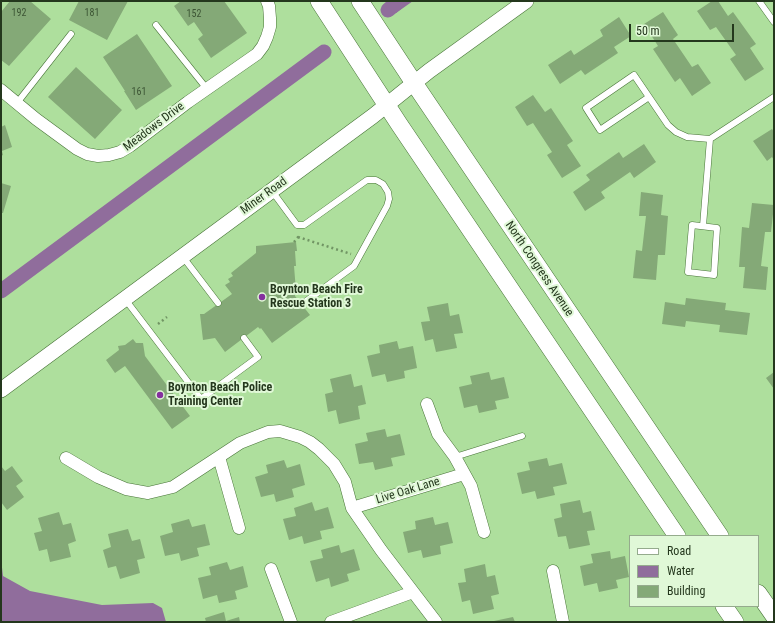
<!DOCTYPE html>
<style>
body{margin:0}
#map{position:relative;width:775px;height:623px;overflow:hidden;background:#aedf9d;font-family:"Roboto Condensed",sans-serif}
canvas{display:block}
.frame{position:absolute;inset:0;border:2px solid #24371d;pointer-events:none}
.legend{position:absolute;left:629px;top:535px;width:130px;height:72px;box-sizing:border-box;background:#e0f8d7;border:1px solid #95ab8d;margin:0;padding:5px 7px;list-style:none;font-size:12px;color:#24371d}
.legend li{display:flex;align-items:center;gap:8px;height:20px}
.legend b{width:20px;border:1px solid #95ab8d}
.scale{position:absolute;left:629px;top:24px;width:105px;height:18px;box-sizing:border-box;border:2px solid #24371d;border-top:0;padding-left:5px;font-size:12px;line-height:14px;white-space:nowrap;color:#24371d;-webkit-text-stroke:3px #e0f8d7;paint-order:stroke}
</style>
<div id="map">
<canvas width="775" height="623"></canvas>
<div class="frame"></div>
<ul class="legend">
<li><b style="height:5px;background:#fff"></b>Road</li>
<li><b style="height:11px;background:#906d9c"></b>Water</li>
<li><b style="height:11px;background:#84a977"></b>Building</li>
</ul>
<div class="scale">50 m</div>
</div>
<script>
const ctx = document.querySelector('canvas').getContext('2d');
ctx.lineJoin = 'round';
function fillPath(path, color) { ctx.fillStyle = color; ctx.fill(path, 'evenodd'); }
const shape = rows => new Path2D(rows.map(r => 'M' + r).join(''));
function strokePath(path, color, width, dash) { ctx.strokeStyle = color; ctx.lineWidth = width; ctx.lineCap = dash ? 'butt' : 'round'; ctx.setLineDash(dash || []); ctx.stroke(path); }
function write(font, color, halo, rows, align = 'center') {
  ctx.font = font + ' "Roboto Condensed",sans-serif'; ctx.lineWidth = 4; ctx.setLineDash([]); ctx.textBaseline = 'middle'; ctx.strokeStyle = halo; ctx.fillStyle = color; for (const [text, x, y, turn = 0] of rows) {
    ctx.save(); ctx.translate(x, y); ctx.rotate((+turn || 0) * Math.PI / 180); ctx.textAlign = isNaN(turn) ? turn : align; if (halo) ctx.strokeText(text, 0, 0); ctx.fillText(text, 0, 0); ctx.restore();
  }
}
fillPath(shape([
 [389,1,413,1,396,13,388,2],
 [1,559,3,576,30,591,102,605,153,603,162,608,166,622,1,622]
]), '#906d9c');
strokePath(shape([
 [388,10,399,1],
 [1,291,324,52]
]), '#906d9c', 15);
fillPath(shape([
 [10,1,30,1,51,19,9,66,1,60,1,12],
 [79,1,128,1,107,40,69,20],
 [181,1,224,1,247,33,211,58,198,39,203,35,194,22,188,26,174,6],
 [712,1,718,1,728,16,733,12,756,44,750,48,764,69,745,81,730,59,736,55,716,27,710,30,697,11],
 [663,12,678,35,673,39,692,67,698,64,711,83,692,96,680,78,675,82,653,49,658,46,644,24],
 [619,17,631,36,614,47,618,53,585,75,581,70,560,84,548,65,571,50,574,55,603,36,600,30],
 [137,34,172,86,136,110,124,91,125,91,103,57],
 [76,67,122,110,95,139,48,97],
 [533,95,545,112,551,108,573,141,567,145,581,166,562,178,547,155,552,152,533,123,527,126,515,107],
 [5,125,12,147,2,151,3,155,1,156,1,127],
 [772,129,774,132,774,160,772,157,767,161,753,141],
 [644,144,656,162,634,178,630,172,601,192,605,198,585,211,573,192,590,180,586,175,619,152,623,158],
 [1,183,11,186,3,213,1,213],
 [641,192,663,195,661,215,668,216,665,255,658,255,656,280,633,278,636,250,642,251,646,216,639,216],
 [752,203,774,205,771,232,765,232,761,266,768,267,766,290,743,288,745,267,739,267,742,227,749,228],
 [296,242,297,251,295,251,296,266,294,266,296,291,295,291,295,296,310,315,272,343,261,328,260,329,258,327,225,352,215,338,203,340,200,314,204,314,232,294,225,285,230,282,228,279,233,276,231,273,256,253,256,246],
 [686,298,726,303,725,310,750,313,747,335,719,332,720,325,686,321,685,327,662,324,665,302,685,305],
 [448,303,450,316,459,314,463,333,454,334,457,348,436,352,433,339,425,341,421,322,430,321,427,307],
 [133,339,136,343,143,343,145,356,190,416,172,429,125,366,115,373,106,360,119,350,118,346,125,345],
 [397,341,399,349,413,346,417,368,404,371,405,378,387,382,385,374,372,377,367,356,380,353,379,345],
 [489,372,491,380,504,377,509,398,495,401,497,409,479,413,477,405,464,408,459,387,472,384,470,376],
 [774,372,774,389,766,378],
 [351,374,354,387,362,385,366,404,358,406,360,419,339,424,336,410,328,412,325,394,333,392,330,379],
 [385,429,387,437,400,434,405,455,391,458,393,466,375,470,373,462,359,464,355,444,368,441,366,433],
 [547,458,549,466,562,463,567,484,553,487,555,495,537,499,535,491,522,494,517,473,530,470,528,462],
 [284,460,287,468,300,464,305,485,292,489,294,497,276,502,274,494,261,497,255,477,268,473,266,465],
 [1,466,5,471,12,466,23,481,16,486,24,497,7,510,1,502],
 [580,500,583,513,591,511,595,530,587,531,590,545,569,549,566,536,558,537,554,519,562,517,560,504],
 [312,502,315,511,328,507,334,528,320,531,322,539,304,544,302,536,289,540,283,519,296,516,294,508],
 [59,512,63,525,71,523,76,541,68,544,71,557,50,562,47,549,39,551,34,533,42,531,38,518],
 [433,517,435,525,448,522,453,543,440,546,441,554,423,558,421,550,408,553,403,532,416,529,415,521],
 [189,519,192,527,205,524,210,545,197,548,199,556,181,561,179,553,165,556,160,536,173,532,171,524],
 [128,529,132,541,140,539,145,558,137,560,140,573,120,579,116,566,108,568,103,550,111,547,108,534],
 [339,545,341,553,354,549,360,570,347,574,349,581,331,587,329,578,316,582,310,561,323,558,321,550],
 [610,551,611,559,625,556,629,577,616,580,618,588,599,592,597,583,584,586,580,566,593,563,591,554],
 [227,562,230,570,243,566,248,587,235,591,237,599,219,603,217,595,203,599,198,578,211,575,209,567],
 [485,564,487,577,495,575,499,594,491,596,494,609,473,614,470,600,462,602,458,583,466,582,464,569],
 [224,612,226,621,239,617,240,622,206,622,205,618],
 [513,617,515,622,495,622,494,621]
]), '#84a977');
const service = shape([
 [759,1,774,22],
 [156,25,207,89],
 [649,97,600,130,586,108,634,75,649,97,668,125,676,132,687,137,710,139],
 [17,103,71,34],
 [272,191,297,225,304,225,367,180,376,180,383,184,388,192,389,199,387,206,354,266,305,302],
 [692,225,717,228,714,275,688,272,692,225],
 [703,226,710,139,774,97],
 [183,257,218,303],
 [125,299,201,399,258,357,244,338],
 [455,457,522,436]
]);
const minor = shape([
 [1,90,36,119,77,149,87,154,98,156,109,155,120,152,130,146,188,102,257,54,263,46,267,37,270,27,270,18,269,6,267,1],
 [427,404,438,434,455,457,471,486,484,532],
 [219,457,239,528],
 [66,458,98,477,126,489,148,493,173,487,240,443,268,432,280,431,300,437,310,442,319,449,334,464,345,482,352,508,381,550,436,622],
 [352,508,464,474],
 [271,569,291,622],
 [553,571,563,622],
 [331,622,413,592]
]);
const tertiary = shape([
 [1,390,373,116,429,71,526,1]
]);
const secondary = shape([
 [319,1,399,124,677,536],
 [360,1,414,83,720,536],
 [758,593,774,616],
 [724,606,735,622]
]);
strokePath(service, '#487438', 7);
strokePath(minor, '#487438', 13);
strokePath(tertiary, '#487438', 16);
strokePath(secondary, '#487438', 18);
strokePath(shape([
 [298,237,351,254],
 [294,242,299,236],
 [158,324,167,317]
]), '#719564', 2.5, [2, 3]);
strokePath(service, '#fff', 6);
strokePath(minor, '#fff', 12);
strokePath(tertiary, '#fff', 15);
strokePath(secondary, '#fff', 17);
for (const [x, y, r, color] of [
 [262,297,4,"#85309e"],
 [160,395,4,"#85309e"]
]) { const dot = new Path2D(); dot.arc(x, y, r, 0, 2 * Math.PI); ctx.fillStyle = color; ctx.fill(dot); strokePath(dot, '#e0f8d7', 1.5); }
write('10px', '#3c5434', null, [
 ["192",19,13],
 ["181",92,13],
 ["152",194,14],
 ["161",139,92]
]);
write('12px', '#24371d', '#e0f8d7', [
 ["Meadows Drive",154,127,-37],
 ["Miner Road",264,196,-36],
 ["North Congress Avenue",539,269,56],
 ["Live Oak Lane",408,491,-17]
]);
write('bold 12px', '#24371d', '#e0f8d7', [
 ["Boynton Beach Fire",270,290],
 ["Rescue Station 3",270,304],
 ["Boynton Beach Police",168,388],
 ["Training Center",168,402]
], 'left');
</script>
